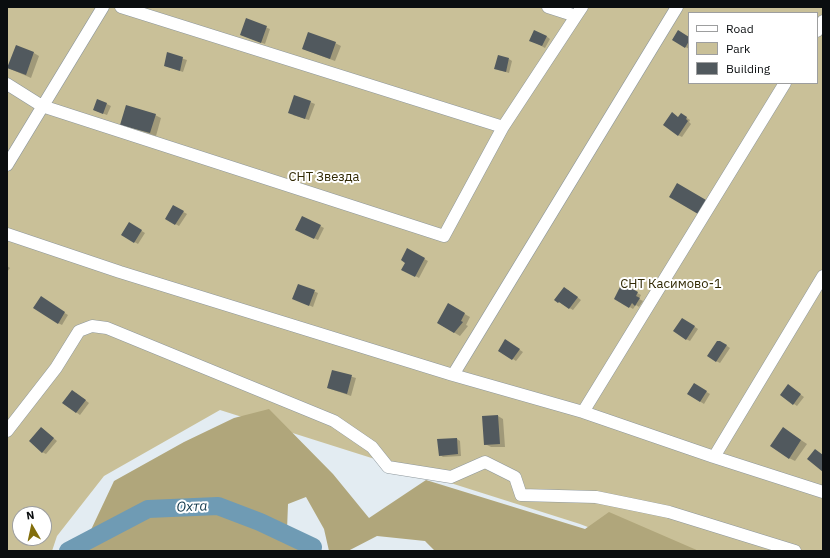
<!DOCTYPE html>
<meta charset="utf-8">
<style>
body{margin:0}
#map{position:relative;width:830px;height:558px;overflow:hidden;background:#e3ecf2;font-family:"IBM Plex Sans",sans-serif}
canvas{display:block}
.frame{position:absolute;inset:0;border:8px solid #0a0d0f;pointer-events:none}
.legend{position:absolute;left:688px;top:12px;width:130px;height:72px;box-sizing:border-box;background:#fff;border:1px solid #9d9e9f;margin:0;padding:5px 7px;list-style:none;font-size:12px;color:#0a0d0f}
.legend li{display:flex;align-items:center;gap:8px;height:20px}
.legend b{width:20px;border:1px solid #9d9e9f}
.north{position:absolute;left:12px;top:506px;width:40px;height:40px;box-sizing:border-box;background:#fff;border:1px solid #9d9e9f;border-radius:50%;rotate:351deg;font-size:11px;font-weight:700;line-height:16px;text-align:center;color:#0a0d0f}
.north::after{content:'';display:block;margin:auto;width:14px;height:18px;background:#826e0c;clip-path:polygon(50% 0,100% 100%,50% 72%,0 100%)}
</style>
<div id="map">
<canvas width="830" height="558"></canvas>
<div class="frame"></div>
<ul class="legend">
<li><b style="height:5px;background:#fff"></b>Road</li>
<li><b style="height:11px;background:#c9c098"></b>Park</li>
<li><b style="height:11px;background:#51595e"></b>Building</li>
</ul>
<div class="north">N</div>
</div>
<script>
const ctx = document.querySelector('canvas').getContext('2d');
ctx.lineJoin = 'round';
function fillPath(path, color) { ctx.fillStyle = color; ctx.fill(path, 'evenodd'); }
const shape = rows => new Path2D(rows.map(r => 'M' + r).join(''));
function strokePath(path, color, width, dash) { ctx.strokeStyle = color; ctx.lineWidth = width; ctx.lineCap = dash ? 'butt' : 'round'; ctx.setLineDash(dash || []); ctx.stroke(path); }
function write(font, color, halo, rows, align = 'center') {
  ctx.font = font + ' "IBM Plex Sans",sans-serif'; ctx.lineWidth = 4; ctx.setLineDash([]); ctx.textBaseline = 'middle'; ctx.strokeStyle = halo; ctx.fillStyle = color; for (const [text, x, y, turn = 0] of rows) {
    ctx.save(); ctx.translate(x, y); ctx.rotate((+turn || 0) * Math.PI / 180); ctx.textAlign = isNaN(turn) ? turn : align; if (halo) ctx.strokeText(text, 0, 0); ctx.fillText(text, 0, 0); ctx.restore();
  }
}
fillPath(shape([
 [7,7,823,7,823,551,650,551,580,524,220,410,104,476,57,536,52,551,7,551],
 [689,13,817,13,817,83,689,83],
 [20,514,44,514,44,538,20,538]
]), '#c9c098');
fillPath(shape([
 [269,409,333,474,369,518,426,480,585,529,609,512,699,551,435,551,425,541,377,536,348,551,329,551,324,529,306,497,288,504,287,530,310,539,312,551,81,551,114,481,184,442,234,418]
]), '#b0a67b');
fillPath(shape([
 [247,20,270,29,265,44,241,35],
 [546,36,550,39,545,48,534,42],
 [689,38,689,49,674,40],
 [335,43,341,46,335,61,303,49],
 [34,53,39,56,31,78,8,68],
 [168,54,187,60,183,72,165,66],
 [509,59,512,61,509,73,499,70],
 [295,96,315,104,309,120,293,115],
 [98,100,111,106,107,115,94,110],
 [155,115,161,118,156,136,121,124],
 [684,116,690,120,689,122,691,124,682,137,678,135,679,118],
 [173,206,187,214,179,226,166,219],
 [303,217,324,228,318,240,296,229],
 [129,223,145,233,138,244,122,235],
 [408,250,428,261,419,278,403,269,407,262],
 [7,266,10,268,7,272],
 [299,285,318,293,313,307,297,300],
 [622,285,641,295,639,299,643,301,639,307,636,305,633,309,615,298],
 [568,290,581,300,573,310,555,300],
 [44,300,68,315,62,325,58,323],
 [449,305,470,317,466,325,468,326,460,336,438,323],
 [686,321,698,329,690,341,686,339],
 [509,343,523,352,516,361,499,350],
 [724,344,730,348,720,363,716,361],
 [333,371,356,378,351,396,328,388],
 [694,384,710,394,704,404,688,394],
 [791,388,804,397,797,406,794,404],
 [76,393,89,403,80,415,63,403],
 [498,416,503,419,505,447,491,447,485,444],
 [42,428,57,441,46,454,42,452],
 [789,432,807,444,795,461,789,458],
 [457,439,460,441,461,456,443,457,440,455]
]), '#0003');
strokePath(shape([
 [68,551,148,509,218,506,260,522,313,547,312,551]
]), '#6f9bb4', 18);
fillPath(shape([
 [246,18,267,26,261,43,240,35],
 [534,30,547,36,542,46,529,41],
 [678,30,689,37,689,41,685,48,672,40],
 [308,32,336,42,330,59,302,49],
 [16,45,34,52,26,75,7,68],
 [167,52,183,57,180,71,164,66],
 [498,55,509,58,506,72,494,69],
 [294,95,311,101,305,119,288,113],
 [97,99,107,103,103,114,93,110],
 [126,105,156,114,150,133,120,125],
 [672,112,678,117,681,113,687,117,686,119,688,121,678,136,663,125],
 [677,183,706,200,698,214,669,197],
 [173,205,184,211,175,225,165,219],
 [302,216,321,225,314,239,295,230],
 [129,222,142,230,134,243,121,235],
 [407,248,425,258,415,277,401,270,405,263,401,260],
 [622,283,638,292,636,296,640,298,635,306,632,303,629,308,614,299],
 [298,284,315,290,309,306,292,299],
 [564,287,578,297,569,309,559,302,558,303,554,300],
 [41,296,65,312,58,324,33,308],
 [448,303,465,313,461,321,463,322,454,333,437,323],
 [682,318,695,326,686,340,673,331],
 [505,339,520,349,512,360,498,351],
 [717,341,720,341,727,345,716,362,707,356],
 [332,370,352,375,347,394,327,388],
 [694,383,707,391,700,402,687,394],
 [788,384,801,394,793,405,780,395],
 [72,390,86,400,76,413,62,403],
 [498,415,500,444,484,445,482,416],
 [41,427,54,438,42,453,29,441],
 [783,427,801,440,789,459,770,446],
 [457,438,458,454,439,456,437,439],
 [815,449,823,455,823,472,807,459]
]), '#51595e');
const minor = shape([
 [548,7,576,16,582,7],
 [817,31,823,21],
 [7,84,42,106,444,236,503,127,121,7],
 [503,127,576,16],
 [7,165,103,7],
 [7,234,120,272,453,375,677,7],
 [453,375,583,412,785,83],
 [583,412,714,457,823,276],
 [7,431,56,368,79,331,92,326,107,328,334,421,372,447,388,467,451,477,485,462,515,477,521,495,596,497,640,506,669,512,795,551],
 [714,457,823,492]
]);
strokePath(minor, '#8e979c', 13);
strokePath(minor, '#fff', 12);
write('13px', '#312903', '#fff', [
 ["СНТ Звезда",324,177],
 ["СНТ Касимово-1",671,284]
]);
write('italic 14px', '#0f3649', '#fff', [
 ["Охта",192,507,-3]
]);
</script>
